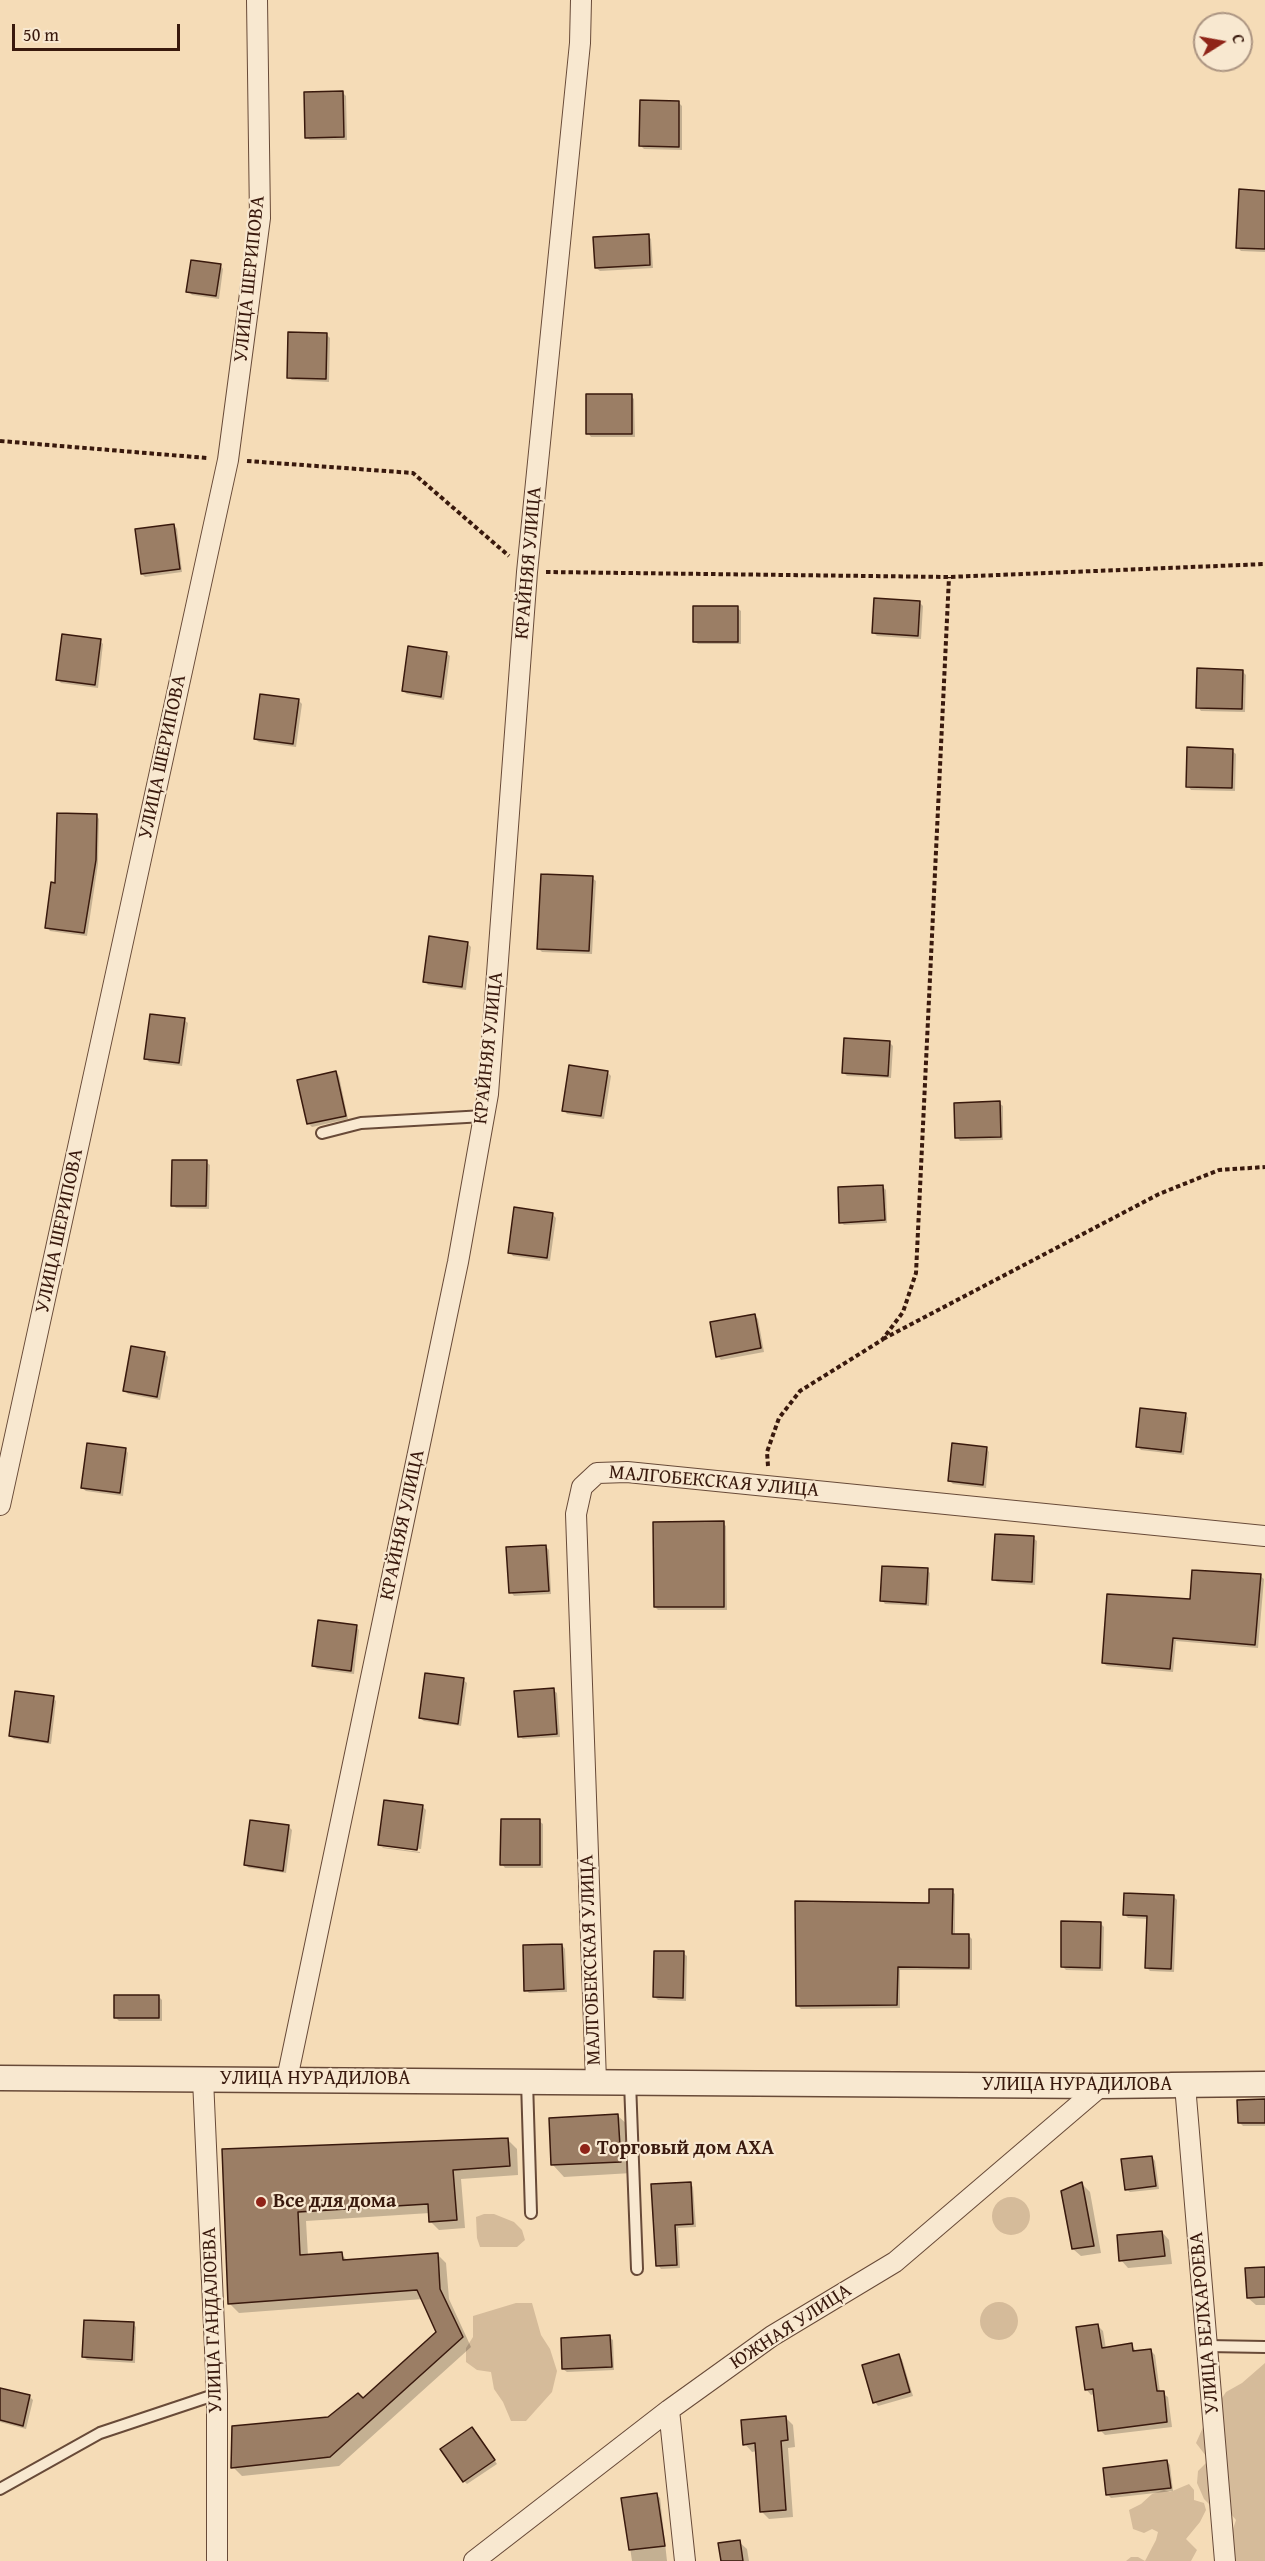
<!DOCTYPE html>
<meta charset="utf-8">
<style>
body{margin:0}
#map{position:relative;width:1265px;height:2561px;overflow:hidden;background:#f5dcb7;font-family:"Gentium Book Plus",serif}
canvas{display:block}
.north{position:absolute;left:1193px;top:12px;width:60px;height:60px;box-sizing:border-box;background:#f8e8d0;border:2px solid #ac9582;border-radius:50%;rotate:79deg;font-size:16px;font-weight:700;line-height:24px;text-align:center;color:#39190d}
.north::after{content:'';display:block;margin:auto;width:21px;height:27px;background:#8f2418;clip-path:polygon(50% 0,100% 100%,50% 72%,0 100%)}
.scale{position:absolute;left:12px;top:24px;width:168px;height:27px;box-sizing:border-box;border:3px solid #39190d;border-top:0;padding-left:8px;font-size:18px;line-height:21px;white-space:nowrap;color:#39190d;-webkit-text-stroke:4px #f8e8d0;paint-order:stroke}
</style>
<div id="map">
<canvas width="1265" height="2561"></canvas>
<div class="north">С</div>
<div class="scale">50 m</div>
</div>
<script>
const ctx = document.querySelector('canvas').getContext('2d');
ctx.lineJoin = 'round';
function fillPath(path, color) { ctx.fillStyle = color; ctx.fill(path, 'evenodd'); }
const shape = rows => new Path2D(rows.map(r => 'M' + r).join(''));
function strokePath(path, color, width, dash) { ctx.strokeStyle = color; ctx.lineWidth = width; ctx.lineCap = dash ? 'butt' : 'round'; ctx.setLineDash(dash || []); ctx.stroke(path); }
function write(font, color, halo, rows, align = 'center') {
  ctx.font = font + ' "Gentium Book Plus",serif'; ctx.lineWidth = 4.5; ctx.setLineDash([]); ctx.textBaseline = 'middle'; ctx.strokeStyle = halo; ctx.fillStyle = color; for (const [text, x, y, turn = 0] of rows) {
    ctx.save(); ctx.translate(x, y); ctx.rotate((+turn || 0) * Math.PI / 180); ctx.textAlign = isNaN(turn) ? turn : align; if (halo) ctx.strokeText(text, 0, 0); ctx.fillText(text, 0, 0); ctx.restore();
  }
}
fillPath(shape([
 '992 2216a19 19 0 1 1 38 0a19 19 0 1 1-38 0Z',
 [484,2214,494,2214,514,2222,522,2230,525,2240,517,2247,480,2247,477,2238,476,2217],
 '980 2321a19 19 0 1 1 38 0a19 19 0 1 1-38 0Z',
 [516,2303,532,2303,541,2335,550,2349,557,2371,552,2392,526,2421,511,2421,503,2402,494,2389,491,2372,477,2370,466,2362,466,2348,473,2337,473,2316],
 [1265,2363,1265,2561,1219,2561,1227,2533,1233,2529,1236,2520,1231,2514,1217,2512,1204,2499,1197,2483,1198,2471,1209,2460,1196,2443,1204,2425,1226,2392,1242,2383],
 [1189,2484,1194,2490,1194,2500,1204,2503,1206,2510,1200,2522,1186,2539,1197,2550,1191,2561,1126,2561,1131,2557,1138,2557,1145,2561,1156,2540,1158,2532,1152,2529,1144,2533,1133,2529,1129,2510,1141,2504,1152,2494,1164,2490,1170,2492]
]), '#d5bb9a');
fillPath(shape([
 [343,93,346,96,347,140,310,140,306,137],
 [679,103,682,106,682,150,644,149,641,146],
 [1265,192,1265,252,1241,251,1237,247],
 [648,236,651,239,653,268,600,271,596,268],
 [220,265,223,269,219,299,192,295,188,291],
 [327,335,330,338,329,382,292,380,288,377],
 [631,396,634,399,635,437,591,437,588,433],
 [174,525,177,529,182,572,145,577,142,574],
 [919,602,923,606,921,639,877,636,874,633],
 [737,608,741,611,741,644,698,644,694,641],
 [100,641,103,644,98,688,61,683,57,679],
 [446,653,450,656,444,700,407,694,403,691],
 [1242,671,1246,675,1245,712,1201,711,1198,707],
 [298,700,302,704,296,747,259,742,255,739],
 [1232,751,1236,754,1235,791,1191,790,1188,786],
 [96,815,99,819,98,864,87,936,50,931,47,927,57,885],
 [592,878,596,881,592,954,542,952,538,948],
 [467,943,471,947,466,990,428,985,425,981],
 [184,1020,188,1023,182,1066,149,1062,146,1058],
 [889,1042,893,1046,891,1078,847,1076,844,1073],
 [607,1072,611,1076,604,1119,567,1114,564,1110],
 [336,1073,339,1076,348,1119,312,1127,309,1124,299,1081],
 [999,1103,1003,1106,1003,1140,960,1141,957,1137],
 [206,1162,210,1165,209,1209,176,1208,173,1205],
 [883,1187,886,1190,887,1223,844,1225,841,1222],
 [552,1214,556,1218,550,1261,513,1256,510,1252],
 [754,1315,758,1319,764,1352,721,1360,718,1356],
 [165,1354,168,1357,160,1400,128,1394,124,1390],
 [1185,1414,1188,1418,1184,1455,1141,1450,1137,1446],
 [986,1448,989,1452,986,1488,953,1484,950,1481],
 [125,1449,128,1453,123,1496,86,1491,82,1488],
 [723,1523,726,1526,727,1610,658,1610,655,1607],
 [1033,1538,1037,1541,1035,1585,997,1582,994,1579],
 [545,1546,549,1550,551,1594,514,1596,511,1592],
 [927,1570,930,1573,929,1606,885,1604,882,1600],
 [1260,1576,1264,1579,1258,1648,1176,1641,1173,1672,1107,1666,1103,1663,1191,1601],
 [356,1627,359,1630,354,1674,317,1669,313,1665],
 [463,1680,467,1683,461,1726,424,1721,420,1718],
 [553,1690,557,1693,560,1737,523,1739,519,1736],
 [53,1698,56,1701,51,1744,14,1739,10,1736],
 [422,1806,426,1810,421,1849,379,1845],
 [539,1821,543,1824,543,1868,505,1868,502,1864],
 [289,1827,292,1830,286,1873,249,1868,245,1865],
 [382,1847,420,1852,420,1853,383,1848],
 [952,1891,955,1894,955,1936,969,1936,972,1939,972,1970,900,1970,900,2008,801,2009,797,2005],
 [1173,1896,1177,1900,1174,1972,1150,1971,1146,1967,1148,1919,1128,1918,1124,1914],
 [1100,1923,1104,1927,1103,1971,1066,1970,1062,1966],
 [562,1945,565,1949,567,1992,529,1993,526,1990],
 [683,1953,687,1956,686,2001,658,2000,655,1997],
 [158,1996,162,2000,162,2021,119,2021,116,2018],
 [1265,2101,1265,2126,1243,2126,1239,2122],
 [618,2116,630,2127,632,2173,564,2177,553,2165],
 [508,2140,517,2149,518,2175,461,2179,465,2228,439,2230,430,2221,430,2213,306,2221,308,2256,341,2254,348,2261,437,2254,446,2263,449,2299,471,2347,339,2466,242,2476,233,2467,363,2400,437,2332,423,2299,239,2313,230,2304,224,2151],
 [1152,2157,1155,2161,1159,2189,1130,2192,1126,2189],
 [690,2183,693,2187,696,2227,678,2228,680,2268,661,2269,658,2265],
 [1082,2184,1090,2192,1101,2253,1081,2256,1073,2249],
 [1162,2232,1169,2240,1172,2264,1128,2268,1121,2260],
 [1265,2268,1265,2305,1256,2305,1248,2298],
 [133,2324,136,2327,135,2363,87,2360,84,2357],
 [1098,2326,1103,2331,1106,2349,1131,2345,1137,2352,1150,2350,1155,2355,1160,2392,1168,2397,1172,2427,1105,2435,1100,2430,1095,2394,1091,2395,1086,2389],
 [609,2337,613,2340,614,2370,567,2372,563,2369],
 [899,2356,902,2359,913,2396,878,2406,875,2402],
 [0,2389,30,2397,33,2400,26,2429,0,2422],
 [785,2417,793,2425,795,2447,788,2448,793,2517,769,2519,761,2511,757,2451,752,2452,745,2444],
 [476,2432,497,2464,467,2484,464,2481],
 [1167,2461,1170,2465,1173,2491,1111,2498,1108,2495],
 [656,2495,660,2498,667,2561,632,2561,623,2499],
 [739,2542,747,2549,749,2561,722,2561]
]), '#0003');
const building = shape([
 [343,91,344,137,305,138,304,92,343,91],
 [640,100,679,101,679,147,639,146,640,100],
 [1239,189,1265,191,1265,249,1236,248,1239,189],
 [649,234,650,265,595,268,593,237,649,234],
 [191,260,221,264,216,296,186,292,191,260],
 [288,332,327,333,326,379,287,378,288,332],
 [586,394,632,394,632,434,586,434,586,394],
 [174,524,180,569,141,574,135,529,174,524],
 [874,598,920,601,918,636,872,633,874,598],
 [693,606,738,606,738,642,693,642,693,606],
 [62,634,101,639,95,685,56,680,62,634],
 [408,646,447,652,441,697,402,691,408,646],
 [1197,668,1243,670,1242,709,1196,708,1197,668],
 [260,694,299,699,293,744,254,739,260,694],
 [1187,747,1233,749,1232,788,1186,787,1187,747],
 [57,813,97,814,96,860,84,933,45,928,51,882,55,883,57,813],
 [541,874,593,876,589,951,537,949,541,874],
 [429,936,468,942,462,987,423,982,429,936],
 [150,1014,185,1018,179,1063,144,1059,150,1014],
 [844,1038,890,1041,888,1076,842,1073,844,1038],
 [569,1065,608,1071,601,1116,562,1111,569,1065],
 [336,1071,346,1116,307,1124,297,1080,336,1071],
 [1000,1101,1001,1137,955,1138,954,1103,1000,1101],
 [172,1160,207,1160,206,1206,171,1206,172,1160],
 [883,1185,885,1220,839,1223,838,1187,883,1185],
 [514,1207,553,1213,547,1258,508,1253,514,1207],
 [755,1314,761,1348,716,1357,710,1322,755,1314],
 [131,1346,165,1352,157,1397,123,1391,131,1346],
 [1140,1408,1186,1413,1181,1452,1136,1447,1140,1408],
 [87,1443,126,1448,120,1493,81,1488,87,1443],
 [952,1443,987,1447,983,1485,948,1481,952,1443],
 [724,1521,724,1607,654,1607,653,1522,724,1521],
 [995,1534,1034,1536,1032,1582,992,1580,995,1534],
 [546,1545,549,1591,509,1593,506,1547,546,1545],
 [882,1566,928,1568,926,1604,880,1601,882,1566],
 [1192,1570,1261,1574,1255,1645,1173,1638,1170,1669,1102,1663,1107,1594,1190,1599,1192,1570],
 [318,1620,357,1625,351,1671,312,1666,318,1620],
 [425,1673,464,1678,458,1724,419,1718,425,1673],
 [554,1688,557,1734,518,1737,514,1691,554,1688],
 [15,1691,54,1696,48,1742,9,1736,15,1691],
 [384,1800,423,1805,417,1850,378,1845,384,1800],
 [501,1819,540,1819,540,1865,500,1865,501,1819],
 [250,1820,289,1825,283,1871,244,1865,250,1820],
 [929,1889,953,1889,952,1934,969,1934,969,1968,898,1967,897,2005,796,2006,795,1901,929,1903,929,1889],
 [1124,1893,1174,1895,1171,1969,1145,1968,1147,1916,1123,1915,1124,1893],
 [1061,1921,1101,1922,1100,1968,1061,1967,1061,1921],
 [562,1944,564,1989,524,1991,523,1945,562,1944],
 [654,1951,684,1951,683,1998,653,1997,654,1951],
 [114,1995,159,1995,159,2018,114,2018,114,1995],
 [1265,2099,1265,2123,1238,2123,1237,2100,1265,2099],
 [618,2114,621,2162,551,2165,549,2118,618,2114],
 [508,2138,510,2166,453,2170,457,2220,429,2222,428,2204,298,2212,300,2255,342,2252,343,2260,438,2253,440,2289,463,2337,330,2457,231,2468,232,2426,328,2417,358,2393,363,2398,436,2332,417,2290,228,2304,222,2149,508,2138],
 [1152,2156,1156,2186,1125,2190,1121,2159,1152,2156],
 [691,2182,693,2224,675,2225,677,2265,656,2266,651,2184,691,2182],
 [1082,2182,1094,2246,1072,2249,1061,2191,1082,2182],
 [1162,2231,1165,2256,1119,2261,1117,2235,1162,2231],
 [1265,2267,1265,2297,1247,2298,1245,2268,1265,2267],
 [84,2320,134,2322,132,2360,82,2357,84,2320],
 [1098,2324,1102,2348,1132,2343,1133,2351,1151,2349,1157,2391,1164,2391,1167,2422,1098,2431,1093,2389,1085,2390,1076,2327,1098,2324],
 [610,2335,612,2367,562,2369,561,2338,610,2335],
 [899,2354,910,2392,873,2403,862,2365,899,2354],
 [0,2388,30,2395,23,2426,0,2420,0,2388],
 [786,2416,788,2440,781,2441,786,2510,760,2512,755,2443,743,2445,741,2420,786,2416],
 [472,2427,495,2460,463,2482,440,2449,472,2427],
 [1167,2460,1171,2488,1106,2495,1103,2468,1167,2460],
 [657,2493,665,2546,629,2550,621,2498,657,2493],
 [740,2540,743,2561,721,2561,718,2543,740,2540]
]);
fillPath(building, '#9b7e65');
strokePath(building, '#39190d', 1.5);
const service = shape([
 [322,1133,361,1123,484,1116],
 [527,2081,531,2213],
 [630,2082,637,2269],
 [1207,2346,1265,2347],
 [0,2489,100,2433,217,2394]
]);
const minor = shape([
 [0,1505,228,460,260,218,257,0],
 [203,2079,217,2394,217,2561],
 [287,2079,458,1262,488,1094,527,572,580,43,581,0],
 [596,2081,576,1514,582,1487,597,1473,627,1472,1265,1536],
 [1185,2085,1225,2561],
 [669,2410,685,2561],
 [474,2561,669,2410,772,2336,895,2262,1101,2086]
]);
const tertiary = shape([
 [0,2078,1101,2086,1185,2085],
 [1171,2085,1265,2084]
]);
strokePath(service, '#684a38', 14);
strokePath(minor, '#684a38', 22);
strokePath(tertiary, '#684a38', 27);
strokePath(shape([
 [0,441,207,458],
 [247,461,413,473,509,556],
 [546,572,949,577,1265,564],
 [883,1339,1159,1194,1219,1170,1265,1167],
 [768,1466,767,1452,779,1418,800,1391,882,1340,903,1312,916,1273,949,577]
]), '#39190d', 4, [4.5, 3]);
strokePath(service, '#f8e8d0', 10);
strokePath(minor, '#f8e8d0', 20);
strokePath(tertiary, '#f8e8d0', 24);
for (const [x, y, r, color] of [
 [585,2149,6,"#8f2418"],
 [261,2202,6,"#8f2418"]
]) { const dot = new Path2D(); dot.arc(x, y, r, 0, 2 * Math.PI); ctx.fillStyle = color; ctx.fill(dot); strokePath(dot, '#f8e8d0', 2); }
write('20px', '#39190d', '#f8e8d0', [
 ["УЛИЦА ШЕРИПОВА",250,279,-84],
 ["КРАЙНЯЯ УЛИЦА",529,563,-85],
 ["УЛИЦА ШЕРИПОВА",163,757,-78],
 ["КРАЙНЯЯ УЛИЦА",489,1048,-84],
 ["УЛИЦА ШЕРИПОВА",60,1231,-78],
 ["МАЛГОБЕКСКАЯ УЛИЦА",714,1482,5],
 ["КРАЙНЯЯ УЛИЦА",403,1525,-78],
 ["МАЛГОБЕКСКАЯ УЛИЦА",591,1960,-92],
 ["УЛИЦА НУРАДИЛОВА",315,2079],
 ["УЛИЦА НУРАДИЛОВА",1077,2085],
 ["УЛИЦА ГАНДАЛОЕВА",213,2320,-92],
 ["УЛИЦА БЕЛХАРОЕВА",1205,2323,-95],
 ["ЮЖНАЯ УЛИЦА",791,2327,-33]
]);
write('bold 20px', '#39190d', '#f8e8d0', [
 ["Торговый дом АХА",597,2149],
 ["Все для дома",273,2202]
], 'left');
</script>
